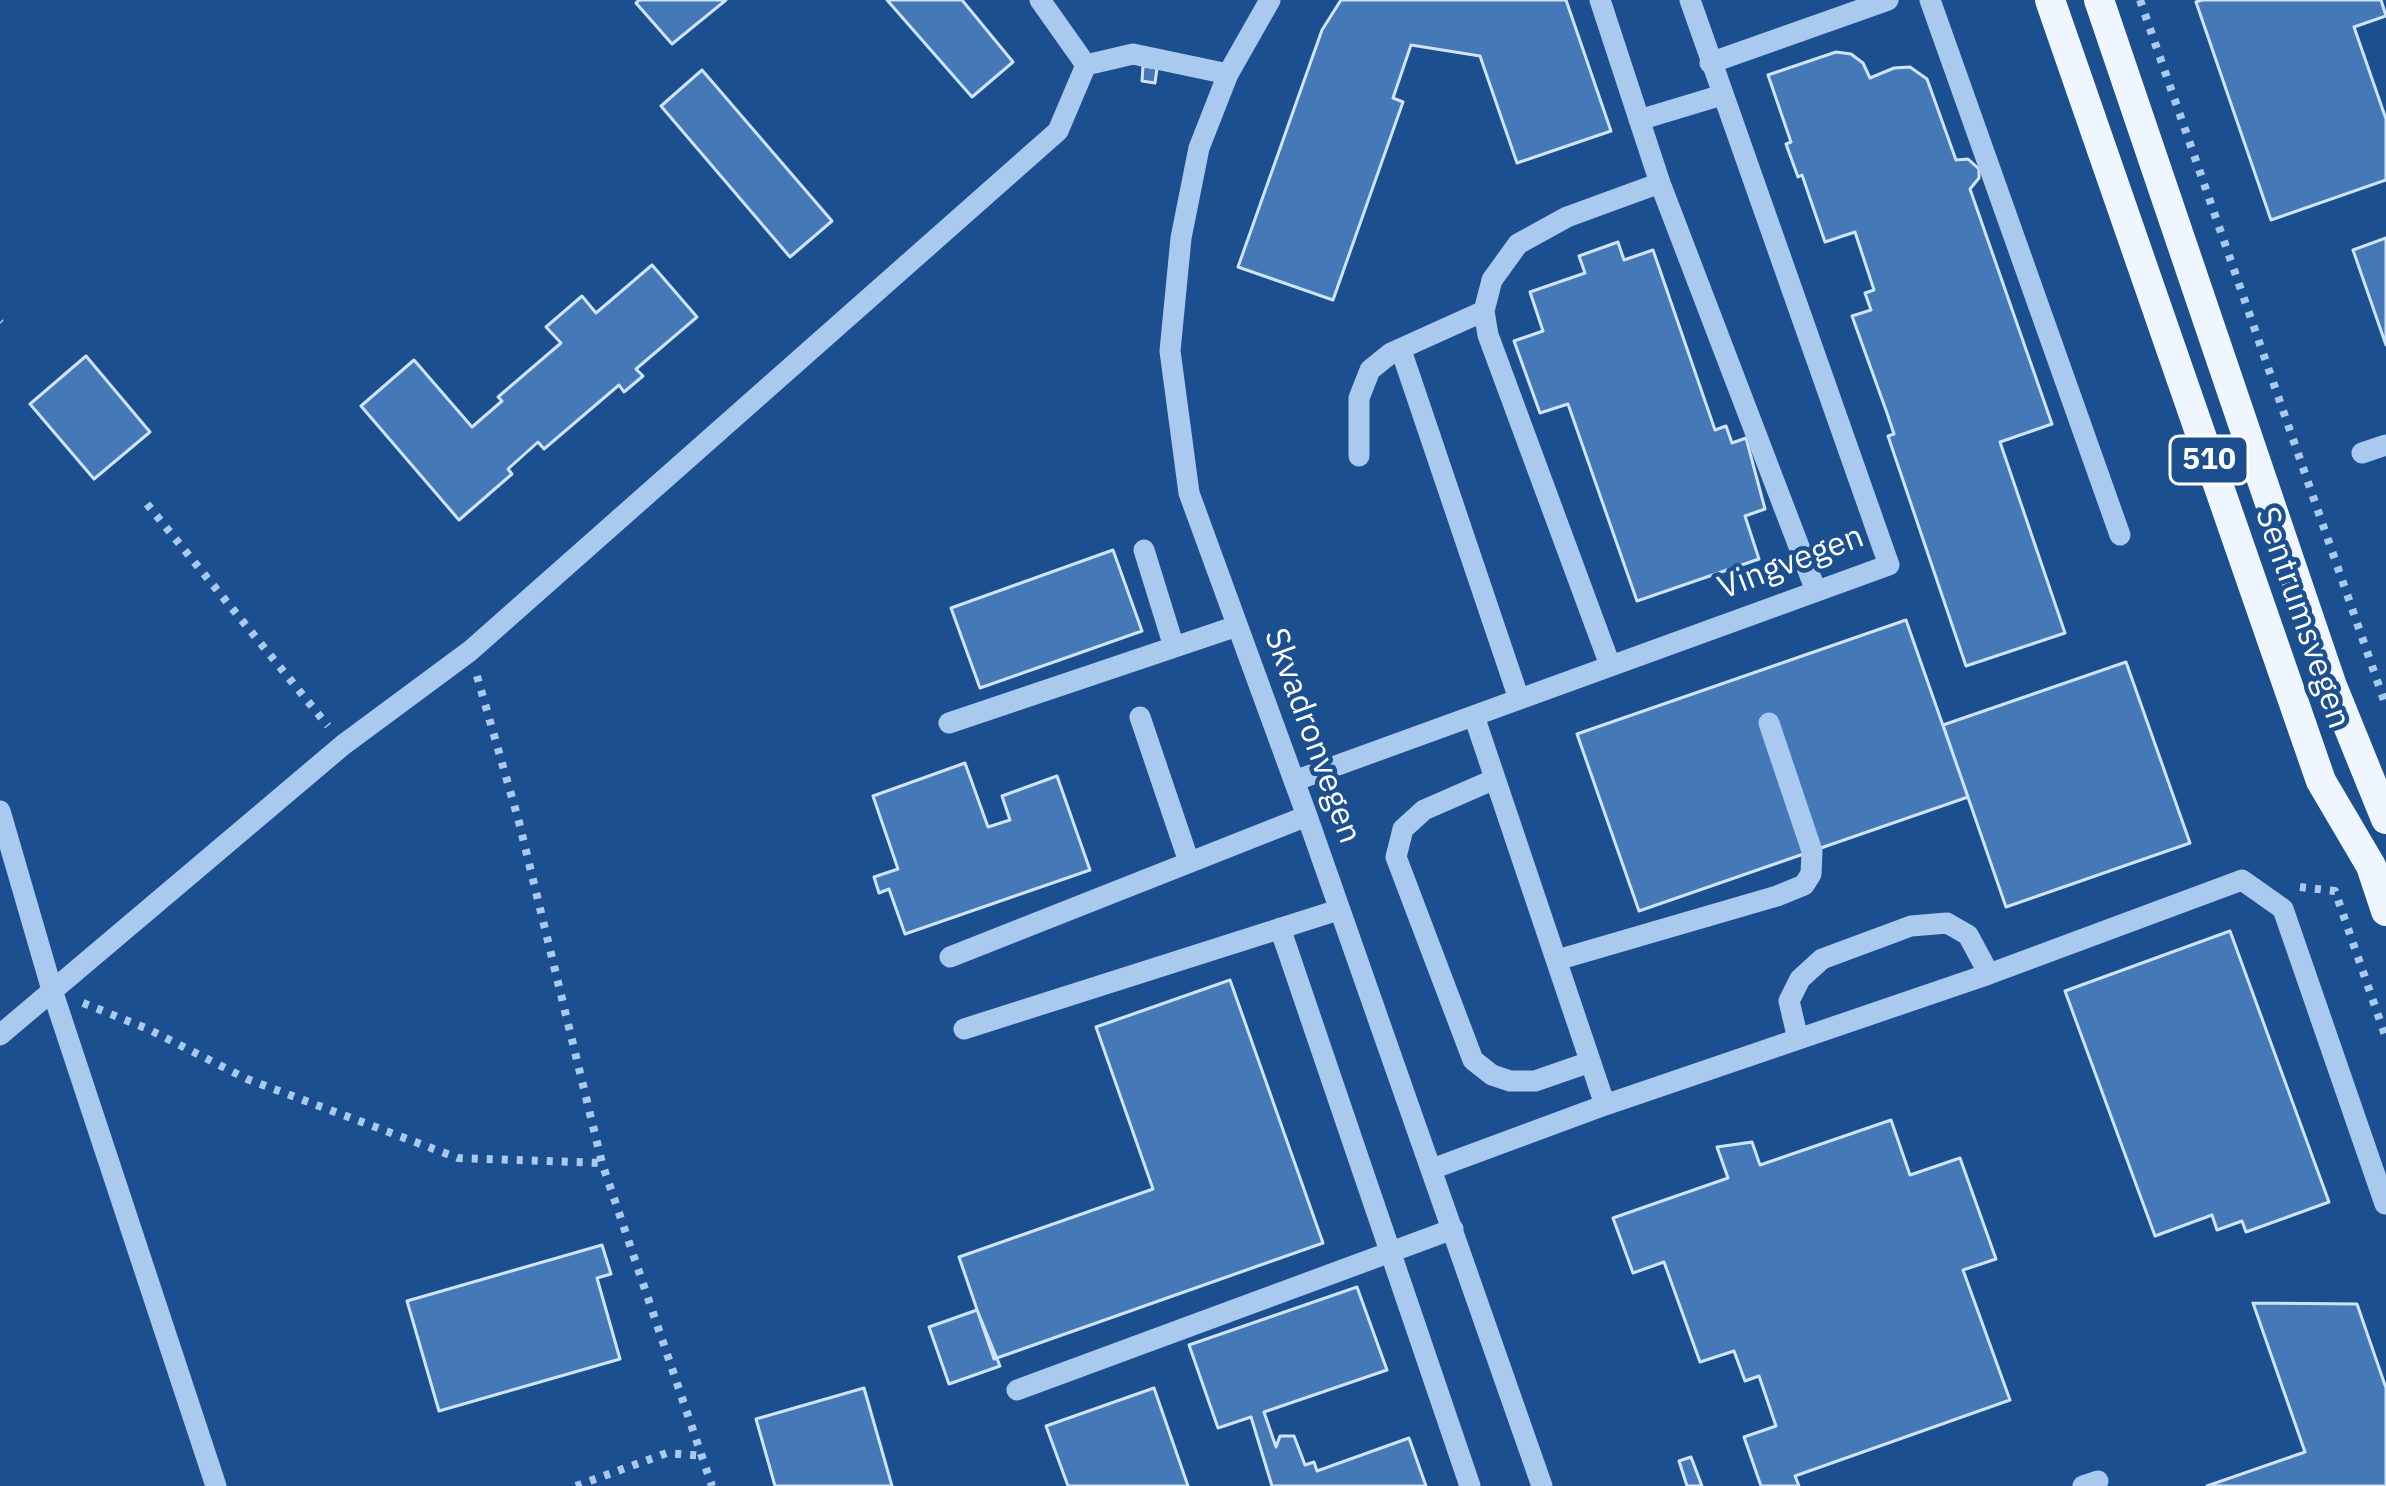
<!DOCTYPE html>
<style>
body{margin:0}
canvas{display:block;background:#1b4f8f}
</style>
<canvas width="2386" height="1486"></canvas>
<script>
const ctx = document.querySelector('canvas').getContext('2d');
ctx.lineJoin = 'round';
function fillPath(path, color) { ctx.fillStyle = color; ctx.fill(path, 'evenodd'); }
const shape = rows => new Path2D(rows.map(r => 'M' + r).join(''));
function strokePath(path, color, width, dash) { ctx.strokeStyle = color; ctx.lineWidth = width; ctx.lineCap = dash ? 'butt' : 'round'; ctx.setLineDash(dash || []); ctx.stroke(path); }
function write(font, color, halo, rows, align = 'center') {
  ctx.font = font + ' "IBM Plex Sans",sans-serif'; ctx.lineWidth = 9; ctx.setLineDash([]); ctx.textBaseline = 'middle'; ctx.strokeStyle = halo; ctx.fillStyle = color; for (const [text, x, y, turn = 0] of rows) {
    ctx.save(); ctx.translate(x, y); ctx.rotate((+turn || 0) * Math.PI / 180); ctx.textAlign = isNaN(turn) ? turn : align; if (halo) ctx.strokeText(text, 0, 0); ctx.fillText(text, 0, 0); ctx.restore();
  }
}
const building = shape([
 [639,0,726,0,672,44,636,3,639,0],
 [887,0,962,0,1013,62,972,97,887,0],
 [1341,0,1566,0,1611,131,1517,163,1480,56,1411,45,1393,98,1403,102,1333,300,1238,267,1322,30,1341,0],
 [2202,0,2381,0,2386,16,2354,27,2386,119,2386,180,2271,220,2196,2,2202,0],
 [1836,52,1851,54,1863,63,1870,78,1894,68,1910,67,1927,79,1956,160,1968,159,1979,169,1979,178,1970,189,2052,424,2000,442,2065,633,1966,666,1888,436,1894,434,1887,413,1852,316,1871,310,1865,293,1874,290,1855,232,1825,242,1802,175,1798,177,1786,144,1791,142,1768,75,1836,52],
 [1143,66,1157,68,1155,83,1142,81,1143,66],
 [702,70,832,221,790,257,661,106,702,70],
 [2386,238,2386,345,2353,250,2386,238],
 [1618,242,1624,260,1653,250,1715,430,1726,426,1732,443,1746,438,1765,509,1745,516,1759,559,1637,601,1568,404,1540,413,1514,341,1543,331,1530,292,1585,273,1579,256,1618,242],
 [652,265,697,317,636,369,643,376,624,392,619,385,544,449,538,442,508,469,512,474,459,520,361,406,414,360,472,427,502,401,498,397,561,343,546,327,582,296,596,313,652,265],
 [86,356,150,432,94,479,30,404,86,356],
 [1113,550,1142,631,980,688,951,608,1113,550],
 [1906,620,1968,797,1639,911,1577,734,1906,620],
 [2126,662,2190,843,2006,907,1943,725,2126,662],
 [965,763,988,827,1010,820,1002,796,1057,776,1090,870,905,934,889,889,879,893,874,877,898,869,873,796,965,763],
 [2230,931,2329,1202,2246,1232,2242,1221,2217,1230,2212,1215,2155,1236,2065,991,2230,931],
 [1230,980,1323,1243,994,1359,959,1257,1153,1189,1096,1027,1230,980],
 [1891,1120,1910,1175,1960,1158,1996,1259,1963,1270,2010,1400,1795,1476,1799,1486,1761,1486,1744,1437,1776,1426,1759,1376,1745,1381,1734,1351,1700,1362,1664,1262,1633,1273,1613,1218,1728,1178,1717,1147,1752,1142,1760,1165,1891,1120],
 [602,1245,611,1274,597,1278,620,1359,439,1411,407,1301,602,1245],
 [1357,1287,1387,1370,1264,1412,1276,1447,1280,1436,1294,1436,1305,1465,1314,1462,1317,1471,1409,1438,1426,1486,1272,1486,1251,1417,1218,1428,1189,1345,1357,1287],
 [2253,1303,2357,1304,2386,1388,2386,1486,2207,1486,2305,1452,2253,1303],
 [977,1310,1000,1366,949,1384,929,1327,977,1310],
 [864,1388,892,1486,775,1486,756,1419,864,1388],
 [1154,1388,1188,1486,1068,1486,1046,1426,1154,1388],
 [1691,1457,1702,1486,1687,1486,1679,1461,1691,1457]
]);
fillPath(building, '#4478b7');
strokePath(building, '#cfe3fa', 3);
strokePath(shape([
 [2140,0,2386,706],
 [0,322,1,323],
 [147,504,328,726],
 [477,676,519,822,602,1163,712,1486],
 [2300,887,2335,891,2386,1038],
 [83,1003,148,1029,247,1079,458,1158,602,1163],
 [576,1486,667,1453,704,1456]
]), '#a9c9ee', 8, [6, 9]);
strokePath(shape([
 [1270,0,1228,74,1199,148,1181,238,1170,351,1189,493,1307,816,1542,1486],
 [1600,0,1660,183,1816,591],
 [1930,0,2120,535],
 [1710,63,1888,0],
 [1086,65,1133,54,1228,74],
 [1639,120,1722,95],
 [1401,350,1519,699],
 [2362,453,2386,445],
 [1359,456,1359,398,1370,370,1391,353,1484,311],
 [1144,550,1174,647],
 [1610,665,1488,335,1484,311,1492,280,1518,244,1567,217,1660,183],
 [1474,716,1605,1105],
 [1140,717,1189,862],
 [949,723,1237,626],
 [1495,779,1424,810,1403,829,1396,857,1473,1060,1492,1075,1510,1081,1535,1081,1590,1062],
 [1294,781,1889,565,1690,0],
 [0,811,52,990,216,1486],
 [1280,928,1470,1486],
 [950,957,1307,816],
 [1557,960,1777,896,1804,885,1811,874,1812,851,1769,723],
 [964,1029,1338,910],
 [0,1035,343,745,470,651,1058,131,1086,65,1040,0],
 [1798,1039,1789,1001,1800,979,1822,959,1911,926,1947,923,1968,935,1989,974],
 [1432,1169,1605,1105,1989,974,2242,880,2283,909,2385,1204],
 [1017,1390,1453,1229],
 [2083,1486,2098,1481]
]), '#a9c9ee', 21);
strokePath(shape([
 [2050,0,2321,781,2371,866,2386,911],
 [2099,0,2332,686,2386,819]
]), '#f0f6ff', 30);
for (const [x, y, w] of [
 [2209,460,78]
]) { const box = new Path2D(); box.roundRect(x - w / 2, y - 24, w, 48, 9); ctx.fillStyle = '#1b4f8f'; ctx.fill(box); strokePath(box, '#fff', 3); }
write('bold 30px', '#fff', null, [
 ["510",2209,460]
]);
write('33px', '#fff', '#1b4f8f', [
 ["Vingvegen",1791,563,-21],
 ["Sentrumsvegen",2302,618,71],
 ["Skvadronvegen",1312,736,70]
]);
</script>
